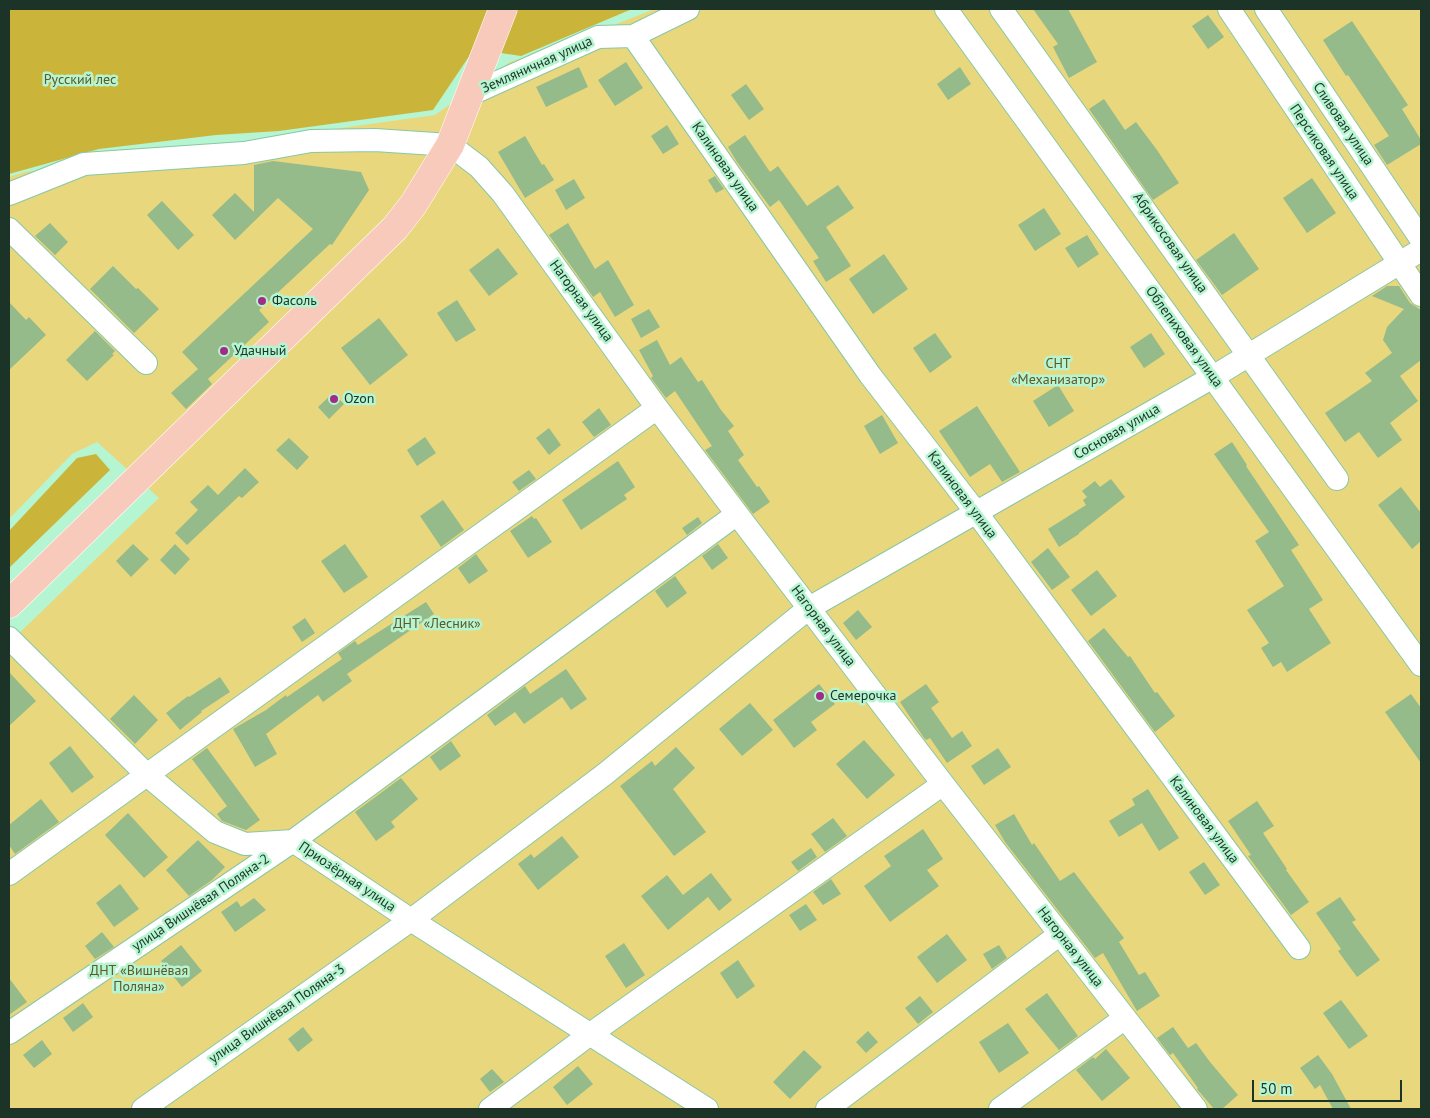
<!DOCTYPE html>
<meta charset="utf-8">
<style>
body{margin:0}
#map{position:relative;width:1430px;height:1118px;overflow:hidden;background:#b6f5d1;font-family:"PT Sans",sans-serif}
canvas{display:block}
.frame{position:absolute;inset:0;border:10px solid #1b3427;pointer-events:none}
.scale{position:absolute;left:1252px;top:1080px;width:150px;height:22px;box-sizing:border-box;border:2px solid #1b3427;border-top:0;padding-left:6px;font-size:15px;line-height:18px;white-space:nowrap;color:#1b3427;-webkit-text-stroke:4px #b6f5d1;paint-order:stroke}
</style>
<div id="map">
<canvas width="1430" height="1118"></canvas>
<div class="frame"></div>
<div class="scale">50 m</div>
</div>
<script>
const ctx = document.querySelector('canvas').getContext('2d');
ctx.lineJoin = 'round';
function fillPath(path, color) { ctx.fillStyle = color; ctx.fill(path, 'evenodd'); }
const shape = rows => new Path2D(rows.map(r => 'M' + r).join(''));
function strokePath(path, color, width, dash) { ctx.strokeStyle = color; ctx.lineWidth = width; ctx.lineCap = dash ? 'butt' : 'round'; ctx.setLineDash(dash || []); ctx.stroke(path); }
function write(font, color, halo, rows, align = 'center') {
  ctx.font = font + ' "PT Sans",sans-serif'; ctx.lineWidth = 5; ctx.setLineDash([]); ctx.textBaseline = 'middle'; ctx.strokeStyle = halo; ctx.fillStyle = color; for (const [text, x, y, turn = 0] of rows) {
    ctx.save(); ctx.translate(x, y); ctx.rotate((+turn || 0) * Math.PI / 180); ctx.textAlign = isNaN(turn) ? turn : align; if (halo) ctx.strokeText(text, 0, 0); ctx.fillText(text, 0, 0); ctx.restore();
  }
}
fillPath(shape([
 [655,9,1421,9,1421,1109,9,1109,9,643,159,498,97,442,72,454,9,519,9,177,25,172,435,115,510,62,573,41]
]), '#e8d77d');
fillPath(shape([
 [9,9,632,9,521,56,474,49,433,110,279,131,216,135,99,149,9,174],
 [96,454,110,470,9,568,9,531,77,458]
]), '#cab53a');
fillPath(shape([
 [1033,9,1068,9,1097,62,1069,78,1053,47,1058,44],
 [1208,15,1224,37,1208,49,1192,26],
 [1352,21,1408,105,1402,109,1421,140,1421,144,1387,165,1374,145,1389,136,1348,75,1346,76,1323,40],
 [626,62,643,88,615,106,598,80],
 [579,67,588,87,546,107,536,87],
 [960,67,971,84,948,100,937,84],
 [746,84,764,109,749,120,731,95],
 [1104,99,1125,130,1136,122,1157,150,1179,183,1153,200,1089,109],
 [667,125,679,144,663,154,651,136],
 [745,135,770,172,778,166,807,206,838,185,854,208,826,227,851,266,826,282,813,261,819,258,779,200,770,207,737,162,728,147],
 [525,136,542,165,544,164,554,180,525,198,498,152],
 [273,161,361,172,369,190,332,245,330,244,259,310,269,322,208,379,212,384,186,409,171,393,198,369,182,352,313,229,278,198,235,240,212,215,235,193,254,212,254,165],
 [715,176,724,189,716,193,708,180],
 [1312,178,1336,213,1307,233,1283,198],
 [574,179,585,198,566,210,555,190],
 [162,201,194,235,178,250,147,215],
 [1044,208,1061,234,1035,251,1018,225],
 [50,223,68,242,55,255,35,236],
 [568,223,595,269,608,260,634,305,615,317,600,292,593,297,549,235],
 [1234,233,1259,269,1222,295,1196,260],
 [1087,235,1099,254,1078,268,1065,248],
 [498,248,518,274,489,296,469,270],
 [884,254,908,289,873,314,849,279],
 [113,266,136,289,138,288,159,309,134,333,90,289],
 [1387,286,1399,286,1410,303,1421,310,1421,360,1400,376,1418,401,1390,423,1402,440,1378,458,1359,432,1345,442,1325,413,1372,381,1365,373,1392,353,1383,340,1387,327,1404,309,1372,296],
 [457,300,476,330,456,342,437,313],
 [9,302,26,320,29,317,46,335,9,370],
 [649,309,660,327,641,338,631,319],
 [379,318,408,355,370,385,341,348],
 [95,331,115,351,112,354,114,355,87,381,66,360],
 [935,333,952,357,930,373,913,348],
 [1151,333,1165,354,1144,368,1130,347],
 [657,340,670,365,681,357,698,382,702,380,721,410,734,426,728,431,744,455,738,460,757,487,759,486,770,502,753,514,705,450,712,446,675,391,666,398,651,378,653,376,639,350],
 [1058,385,1074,411,1049,427,1033,401],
 [333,393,344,404,329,419,318,407],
 [977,406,1020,472,1002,482,990,464,970,477,939,431],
 [599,408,611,425,594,437,582,422],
 [882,415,898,443,880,454,864,426],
 [549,428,561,445,549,455,536,438],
 [425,437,436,453,417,466,407,450],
 [289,438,309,457,297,470,276,450],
 [1232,442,1247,465,1246,466,1299,545,1291,550,1323,600,1309,609,1331,643,1287,672,1281,662,1273,667,1261,648,1269,643,1247,610,1284,586,1255,541,1269,532,1214,454],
 [618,461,635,487,624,495,627,499,581,530,562,500],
 [245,468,259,482,242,498,239,496,187,545,175,533,198,510,190,502,208,485,218,495],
 [529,470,536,479,519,491,512,482],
 [1111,479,1125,497,1079,533,1079,534,1059,547,1048,529,1086,505,1083,500,1087,497,1082,491,1095,481,1100,487],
 [1401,487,1421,513,1421,541,1412,549,1378,505],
 [443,500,464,530,441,547,420,516],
 [532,516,534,519,536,518,552,542,528,558,510,531],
 [698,517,702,523,687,535,682,528],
 [133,544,149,559,131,577,116,561],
 [175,544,190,559,175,575,160,560],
 [345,544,368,577,344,593,321,561],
 [718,544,728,558,712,570,702,556],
 [1048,548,1070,577,1052,590,1031,562],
 [476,554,488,571,469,584,458,568],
 [1097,570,1117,596,1091,616,1071,590],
 [675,576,687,593,667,608,655,591],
 [426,602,434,614,347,674,352,681,323,702,318,695,266,734,277,754,255,767,233,729,266,710,286,695,287,697,342,659,338,653,355,641,358,645],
 [858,610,872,627,856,640,843,623],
 [305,618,315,633,302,642,292,627],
 [1104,628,1128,657,1130,656,1155,693,1157,692,1175,716,1155,732,1088,641],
 [566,669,587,699,571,710,562,697,524,724,515,712,495,726,487,715,525,686,530,694],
 [9,672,36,701,9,726],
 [220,677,230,692,201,711,202,712,180,730,166,713,188,696,189,697],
 [819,684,835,704,811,722,817,730,794,748,773,720],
 [926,684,939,702,931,708,952,738,962,731,972,746,947,763,930,738,926,740,924,738,900,702],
 [1411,694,1421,708,1421,763,1385,712],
 [134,695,158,720,135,744,110,719],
 [750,703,773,730,742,756,719,729],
 [864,740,895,775,867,799,836,764],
 [451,741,461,756,440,771,430,757],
 [70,746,94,777,72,793,49,763],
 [676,747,695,768,673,789,706,832,674,856,620,786,652,761,655,766],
 [207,748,260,820,246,830,222,821,217,814,227,806,192,759],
 [998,748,1011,767,984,785,971,766],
 [401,778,418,799,391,822,395,827,376,841,355,812],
 [1148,789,1179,838,1159,851,1142,823,1119,837,1109,821,1135,805,1132,799],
 [41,799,59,822,15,854,9,845,9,825],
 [1257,801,1274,826,1263,833,1287,869,1286,870,1309,902,1291,915,1248,856,1251,855,1228,821],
 [128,813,168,857,144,878,105,835],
 [1014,814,1032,845,1034,843,1060,881,1074,872,1124,938,1119,942,1139,975,1145,972,1160,996,1137,1011,1103,953,1095,958,1005,842,995,825],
 [833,818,847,836,825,852,811,834],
 [923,829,943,859,927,870,939,886,890,922,864,886,891,866,884,856],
 [562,836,579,857,538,890,518,864,531,854,534,858],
 [198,840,225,867,212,880,189,896,166,870],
 [811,848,817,857,798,871,791,862],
 [1204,862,1220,885,1205,895,1189,872],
 [711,873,732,900,719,911,708,897,668,930,641,896,667,875,683,895],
 [831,879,841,894,823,905,813,892],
 [120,884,139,909,114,927,96,903],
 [1340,897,1356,920,1352,922,1380,960,1357,977,1338,951,1341,949,1316,913],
 [254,898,266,910,235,932,221,912,237,901,241,907],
 [806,904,817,920,800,931,789,915],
 [102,932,114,947,95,959,85,946],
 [947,934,967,960,937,983,917,957],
 [624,943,645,975,626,988,605,956],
 [181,945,202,971,182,987,161,961],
 [999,945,1007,958,992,969,983,954],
 [738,960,755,986,737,999,720,973],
 [9,978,27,1002,9,1015],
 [1047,993,1078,1036,1059,1050,1025,1009],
 [920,996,933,1012,918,1024,905,1008],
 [1341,1000,1368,1036,1349,1049,1323,1013],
 [83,1003,93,1017,73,1032,63,1018],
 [1008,1023,1029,1053,999,1073,979,1042],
 [303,1027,313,1040,298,1052,288,1039],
 [1173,1027,1188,1048,1196,1043,1210,1062,1238,1095,1222,1109,1214,1109,1197,1089,1198,1088,1173,1053,1170,1055,1157,1038],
 [868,1031,878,1042,866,1053,856,1042],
 [42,1040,52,1054,34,1068,23,1055],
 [1106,1049,1130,1078,1102,1101,1076,1070,1093,1057,1095,1059],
 [804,1050,822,1067,790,1099,773,1082],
 [1318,1055,1332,1074,1351,1109,1333,1109,1320,1085,1315,1089,1300,1068],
 [578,1066,593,1084,567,1105,553,1087],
 [492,1069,504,1082,490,1092,480,1079]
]), '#95bb8a');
const minor = shape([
 [946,9,1421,665],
 [1001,9,1337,479],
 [1229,9,1421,295],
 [1266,9,1421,239],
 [633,36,870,375,976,512,1299,948],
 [469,95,598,37,633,36,688,9],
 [9,194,84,164,244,153,311,141,375,140,450,145,479,167,503,194,657,408,737,514,943,784,1196,1109],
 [9,229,146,363],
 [9,638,147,775,215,832,245,844,293,841,411,920,707,1109],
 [9,874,657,408],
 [9,1033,293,841,737,514],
 [143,1109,411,920,605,774,809,608,1213,377,1421,250],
 [490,1109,589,1035,943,784],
 [827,1109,1060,934],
 [1000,1109,1125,1018]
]);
const major = shape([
 [9,604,395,228,413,205,450,145,503,9]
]);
strokePath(minor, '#89c7a4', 24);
strokePath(major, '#fff', 29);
strokePath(minor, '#fff', 22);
strokePath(major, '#f8cabb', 28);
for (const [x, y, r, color] of [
 [262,301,5,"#a12c85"],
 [224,351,5,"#a12c85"],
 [334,399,5,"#a12c85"],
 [820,696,5,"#a12c85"]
]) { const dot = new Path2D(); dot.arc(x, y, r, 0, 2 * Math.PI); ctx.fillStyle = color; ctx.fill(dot); strokePath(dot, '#b6f5d1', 2); }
write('14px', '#1b3427', '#b6f5d1', [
 ["Земляничная улица",537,65,-24],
 ["Сливовая улица",1343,124,56],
 ["Персиковая улица",1324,152,56],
 ["Калиновая улица",725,167,55],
 ["Абрикосовая улица",1170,243,55],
 ["Нагорная улица",581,301,54],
 ["Облепиховая улица",1184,337,54],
 ["Сосновая улица",1117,432,-30],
 ["Калиновая улица",962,495,53],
 ["Нагорная улица",823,626,53],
 ["Калиновая улица",1204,820,53],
 ["Приозёрная улица",347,877,34],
 ["улица Вишнёвая Поляна-2",201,903,-34],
 ["Нагорная улица",1070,947,52],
 ["улица Вишнёвая Поляна-3",277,1014,-35]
]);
write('14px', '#605728', '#b6f5d1', [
 ["Русский лес",80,80],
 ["СНТ",1058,364],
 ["«Механизатор»",1058,380],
 ["ДНТ «Лесник»",437,624],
 ["ДНТ «Вишнёвая",139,971],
 ["Поляна»",139,987]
]);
write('14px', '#1b3427', '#b6f5d1', [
 ["Фасоль",272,301],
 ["Удачный",234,351],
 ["Ozon",344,399],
 ["Семерочка",830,696]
], 'left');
</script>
